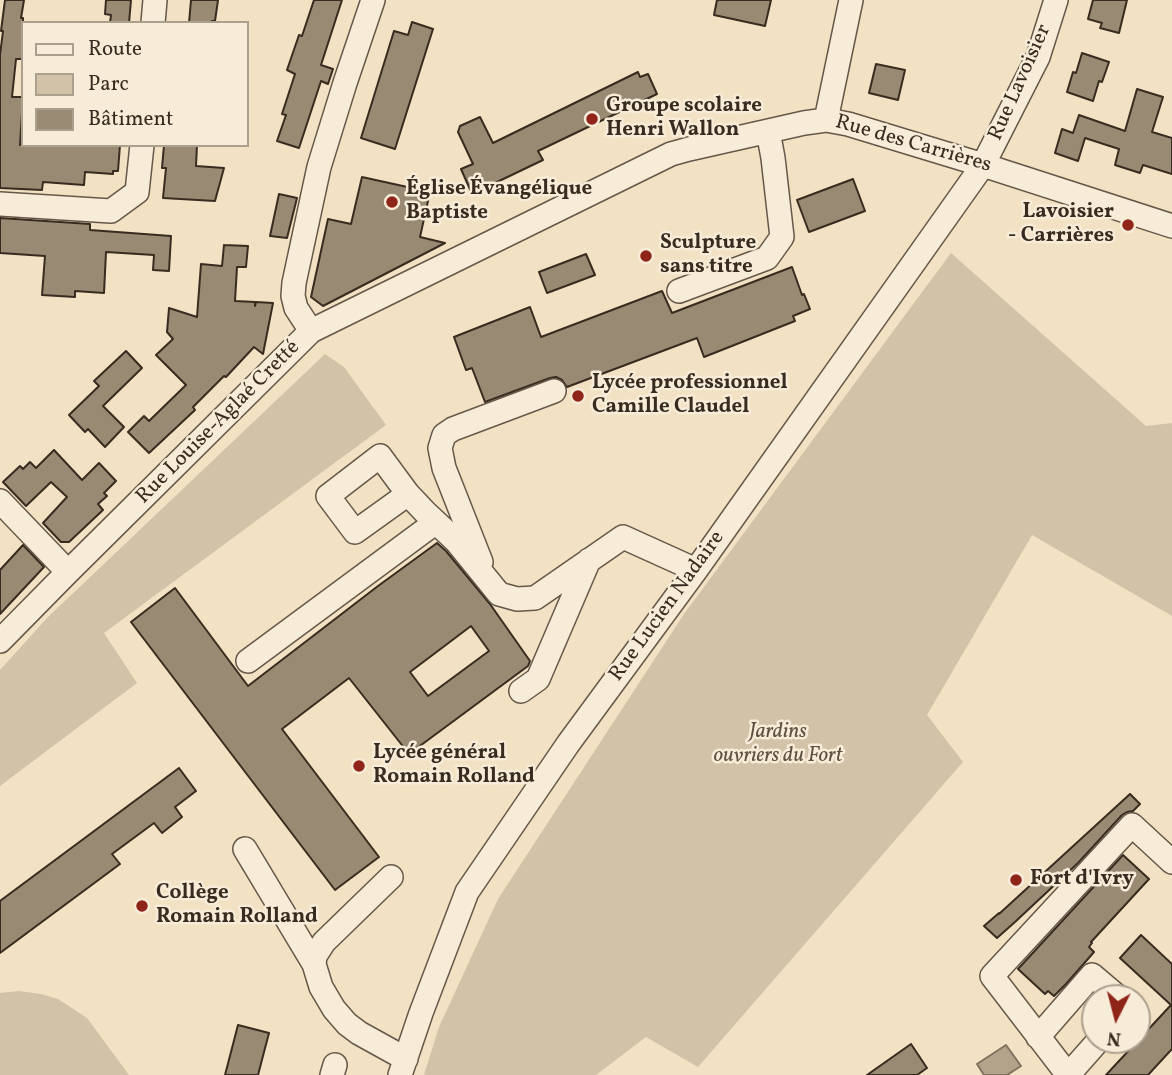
<!DOCTYPE html>
<meta charset="utf-8">
<style>
body{margin:0}
#map{position:relative;width:1172px;height:1075px;overflow:hidden;background:#f2e1c3;font-family:Vollkorn,serif}
canvas{display:block}
.legend{position:absolute;left:21px;top:21px;width:228px;height:126px;box-sizing:border-box;background:#f7ecd8;border:2px solid #ab9f8e;margin:0;padding:9px 12px;list-style:none;font-size:21px;color:#382b1f}
.legend li{display:flex;align-items:center;gap:14px;height:35px}
.legend b{width:35px;border:2px solid #ab9f8e}
.north{position:absolute;left:1081px;top:984px;width:70px;height:70px;box-sizing:border-box;background:#f7ecd8;border:2px solid #ab9f8e;border-radius:50%;rotate:186deg;font-size:19px;font-weight:700;line-height:28px;text-align:center;color:#382b1f}
.north::after{content:'';display:block;margin:auto;width:24px;height:32px;background:#8f2418;clip-path:polygon(50% 0,100% 100%,50% 72%,0 100%)}
</style>
<div id="map">
<canvas width="1172" height="1075"></canvas>
<ul class="legend">
<li><b style="height:9px;background:#f7ecd8"></b>Route</li>
<li><b style="height:19px;background:#d2c2a7"></b>Parc</li>
<li><b style="height:19px;background:#998a74"></b>Bâtiment</li>
</ul>
<div class="north">N</div>
</div>
<script>
const ctx = document.querySelector('canvas').getContext('2d');
ctx.lineJoin = 'round';
function fillPath(path, color) { ctx.fillStyle = color; ctx.fill(path, 'evenodd'); }
const shape = rows => new Path2D(rows.map(r => 'M' + r).join(''));
function strokePath(path, color, width, dash) { ctx.strokeStyle = color; ctx.lineWidth = width; ctx.lineCap = dash ? 'butt' : 'round'; ctx.setLineDash(dash || []); ctx.stroke(path); }
function write(font, color, halo, rows, align = 'center') {
  ctx.font = font + ' Vollkorn,serif'; ctx.lineWidth = 5; ctx.setLineDash([]); ctx.textBaseline = 'middle'; ctx.strokeStyle = halo; ctx.fillStyle = color; for (const [text, x, y, turn = 0] of rows) {
    ctx.save(); ctx.translate(x, y); ctx.rotate((+turn || 0) * Math.PI / 180); ctx.textAlign = isNaN(turn) ? turn : align; if (halo) ctx.strokeText(text, 0, 0); ctx.fillText(text, 0, 0); ctx.restore();
  }
}
fillPath(shape([
 [951,253,1146,426,1172,423,1172,616,1032,535,927,715,963,762,698,1067,646,1037,596,1075,424,1075,439,1027,498,899,684,614],
 [325,354,344,367,386,425,104,633,137,683,0,786,0,670,47,618],
 [19,991,41,994,58,999,87,1018,129,1075,0,1075,0,993]
]), '#d2c2a7');
const water = shape([
 [1006,1045,1021,1066,1007,1075,984,1075,977,1064,1006,1045]
]);
fillPath(water, '#b3a38b');
strokePath(water, '#827360', 2);
const building = shape([
 [5,0,24,0,21,18,23,18,23,59,16,59,12,97,23,97,20,145,120,145,118,171,113,171,113,174,85,172,84,185,43,182,42,190,0,188,0,55,3,31,1,31,5,0],
 [106,0,131,0,129,23,110,23,111,15,105,14,106,0],
 [191,0,218,0,215,21,212,21,212,23,189,23,191,0],
 [314,0,342,0,321,65,333,69,328,84,321,81,299,148,277,141,286,115,282,114,295,74,287,70,299,35,302,36,314,0],
 [717,0,771,0,765,26,714,15,717,0],
 [1093,0,1127,0,1119,33,1100,28,1102,23,1088,19,1093,0],
 [412,22,433,29,395,149,361,138,394,31,408,35,412,22],
 [1082,53,1109,62,1102,82,1099,81,1093,101,1067,92,1073,72,1076,73,1082,53],
 [876,64,905,70,898,100,869,93,876,64],
 [638,72,640,77,648,74,657,94,538,151,543,160,472,194,461,169,473,164,458,132,460,126,480,117,493,143,638,72],
 [1137,89,1163,97,1152,132,1172,138,1172,174,1143,165,1140,173,1115,165,1119,149,1085,138,1078,161,1055,153,1062,129,1073,133,1079,115,1125,131,1137,89],
 [164,145,197,145,196,166,224,168,215,201,163,198,166,168,162,168,164,145],
 [362,177,430,192,420,237,445,243,323,306,311,297,328,219,351,224,362,177],
 [853,179,865,211,809,232,797,200,853,179],
 [279,194,297,198,287,238,270,236,279,194],
 [0,218,90,224,90,230,171,236,169,271,153,270,154,255,106,252,104,293,75,291,75,297,42,295,45,256,0,253,0,218],
 [224,245,248,246,246,267,237,267,235,301,255,302,255,306,256,302,273,303,263,354,254,347,226,377,224,376,193,407,195,410,149,453,128,432,144,416,149,421,186,385,156,355,173,339,167,332,169,308,197,317,201,264,222,266,224,245],
 [586,254,595,275,547,293,539,272,586,254],
 [792,267,802,295,804,294,810,309,793,316,795,321,704,357,697,338,567,387,562,380,556,377,550,378,485,402,472,368,466,370,454,337,530,307,541,337,662,291,672,313,792,267],
 [126,351,142,368,103,406,124,427,105,447,88,429,85,432,69,415,99,386,94,381,126,351],
 [54,450,82,480,99,463,116,481,104,493,107,496,98,504,103,510,69,542,61,542,43,523,67,497,51,482,26,506,3,482,20,466,23,469,30,462,36,468,54,450],
 [437,543,446,551,490,604,530,661,528,666,409,754,349,678,282,729,379,857,335,890,131,622,175,588,248,686,378,586,437,543],
 [471,626,489,651,428,696,410,672,471,626],
 [23,545,44,567,0,614,0,570,23,545],
 [179,768,196,791,175,807,182,817,162,833,154,823,112,854,120,864,0,953,0,901,179,768],
 [1130,794,1140,804,1133,811,1127,812,1122,815,1078,863,1015,922,997,938,984,926,999,913,999,914,1130,794],
 [1123,855,1149,879,1091,942,1092,943,1089,947,1094,952,1066,984,1054,996,1048,991,1045,994,1018,969,1123,855],
 [1141,935,1172,964,1172,1049,1148,1075,1106,1075,1171,1005,1120,958,1141,935],
 [238,1025,269,1033,258,1075,225,1075,238,1025],
 [911,1044,927,1068,917,1075,867,1075,911,1044]
]);
fillPath(building, '#998a74');
strokePath(building, '#382b1f', 2);
const minor = shape([
 [153,23,155,0],
 [826,120,851,0],
 [0,204,111,211,137,192,142,145],
 [679,291,767,258,782,237,773,158,768,131],
 [311,331,296,308,293,296,294,283,319,167,345,83,373,0],
 [408,494,355,532,328,496,380,456,408,494,425,512,456,541,499,594,517,599,535,598,623,537,696,570],
 [0,501,68,572],
 [481,562,444,468,440,448,444,435,453,429,554,391],
 [0,641,68,572,311,331,671,154,689,149,804,123,826,120,848,124,983,165,1172,226],
 [248,661,436,522],
 [521,691,538,679,589,560],
 [245,849,314,964],
 [391,877,324,942,315,956,314,964,321,987,334,1009,347,1024,359,1033,406,1059],
 [1038,1037,1092,975,1119,998],
 [332,1075,335,1065],
 [400,1075,421,1013,467,892,568,744,696,570,983,165,1038,57,1056,0],
 [1068,1075,992,976,1132,825,1172,862],
 [1068,1075,1099,1040]
]);
strokePath(minor, '#665848', 26);
strokePath(minor, '#f7ecd8', 23);
for (const [x, y, r, color] of [
 [592,119,7,"#8f2418"],
 [392,202,7,"#8f2418"],
 [1128,225,7,"#8f2418"],
 [646,256,7,"#8f2418"],
 [578,396,7,"#8f2418"],
 [359,766,7,"#8f2418"],
 [1016,880,7,"#8f2418"],
 [142,906,7,"#8f2418"]
]) { const dot = new Path2D(); dot.arc(x, y, r, 0, 2 * Math.PI); ctx.fillStyle = color; ctx.fill(dot); strokePath(dot, '#f7ecd8', 2.5); }
write('21px', '#382b1f', '#f7ecd8', [
 ["Rue Lavoisier",1021,83,-66],
 ["Rue des Carrières",913,145,16],
 ["Rue Louise-Aglaé Cretté",219,423,-45],
 ["Rue Lucien Nadaire",668,607,-54]
]);
write('bold 21px', '#382b1f', '#f7ecd8', [
 ["Groupe scolaire",606,107],
 ["Henri Wallon",606,131],
 ["Église Évangélique",406,190],
 ["Baptiste",406,214],
 ["Lavoisier",1114,213,"right"],
 ["- Carrières",1114,237,"right"],
 ["Sculpture",660,244],
 ["sans titre",660,268],
 ["Lycée professionnel",592,384],
 ["Camille Claudel",592,408],
 ["Lycée général",373,754],
 ["Romain Rolland",373,778],
 ["Fort d'Ivry",1030,880],
 ["Collège",156,894],
 ["Romain Rolland",156,918]
], 'left');
write('italic 21px', '#5e5141', '#f7ecd8', [
 ["Jardins",778,733],
 ["ouvriers du Fort",778,757]
]);
</script>
